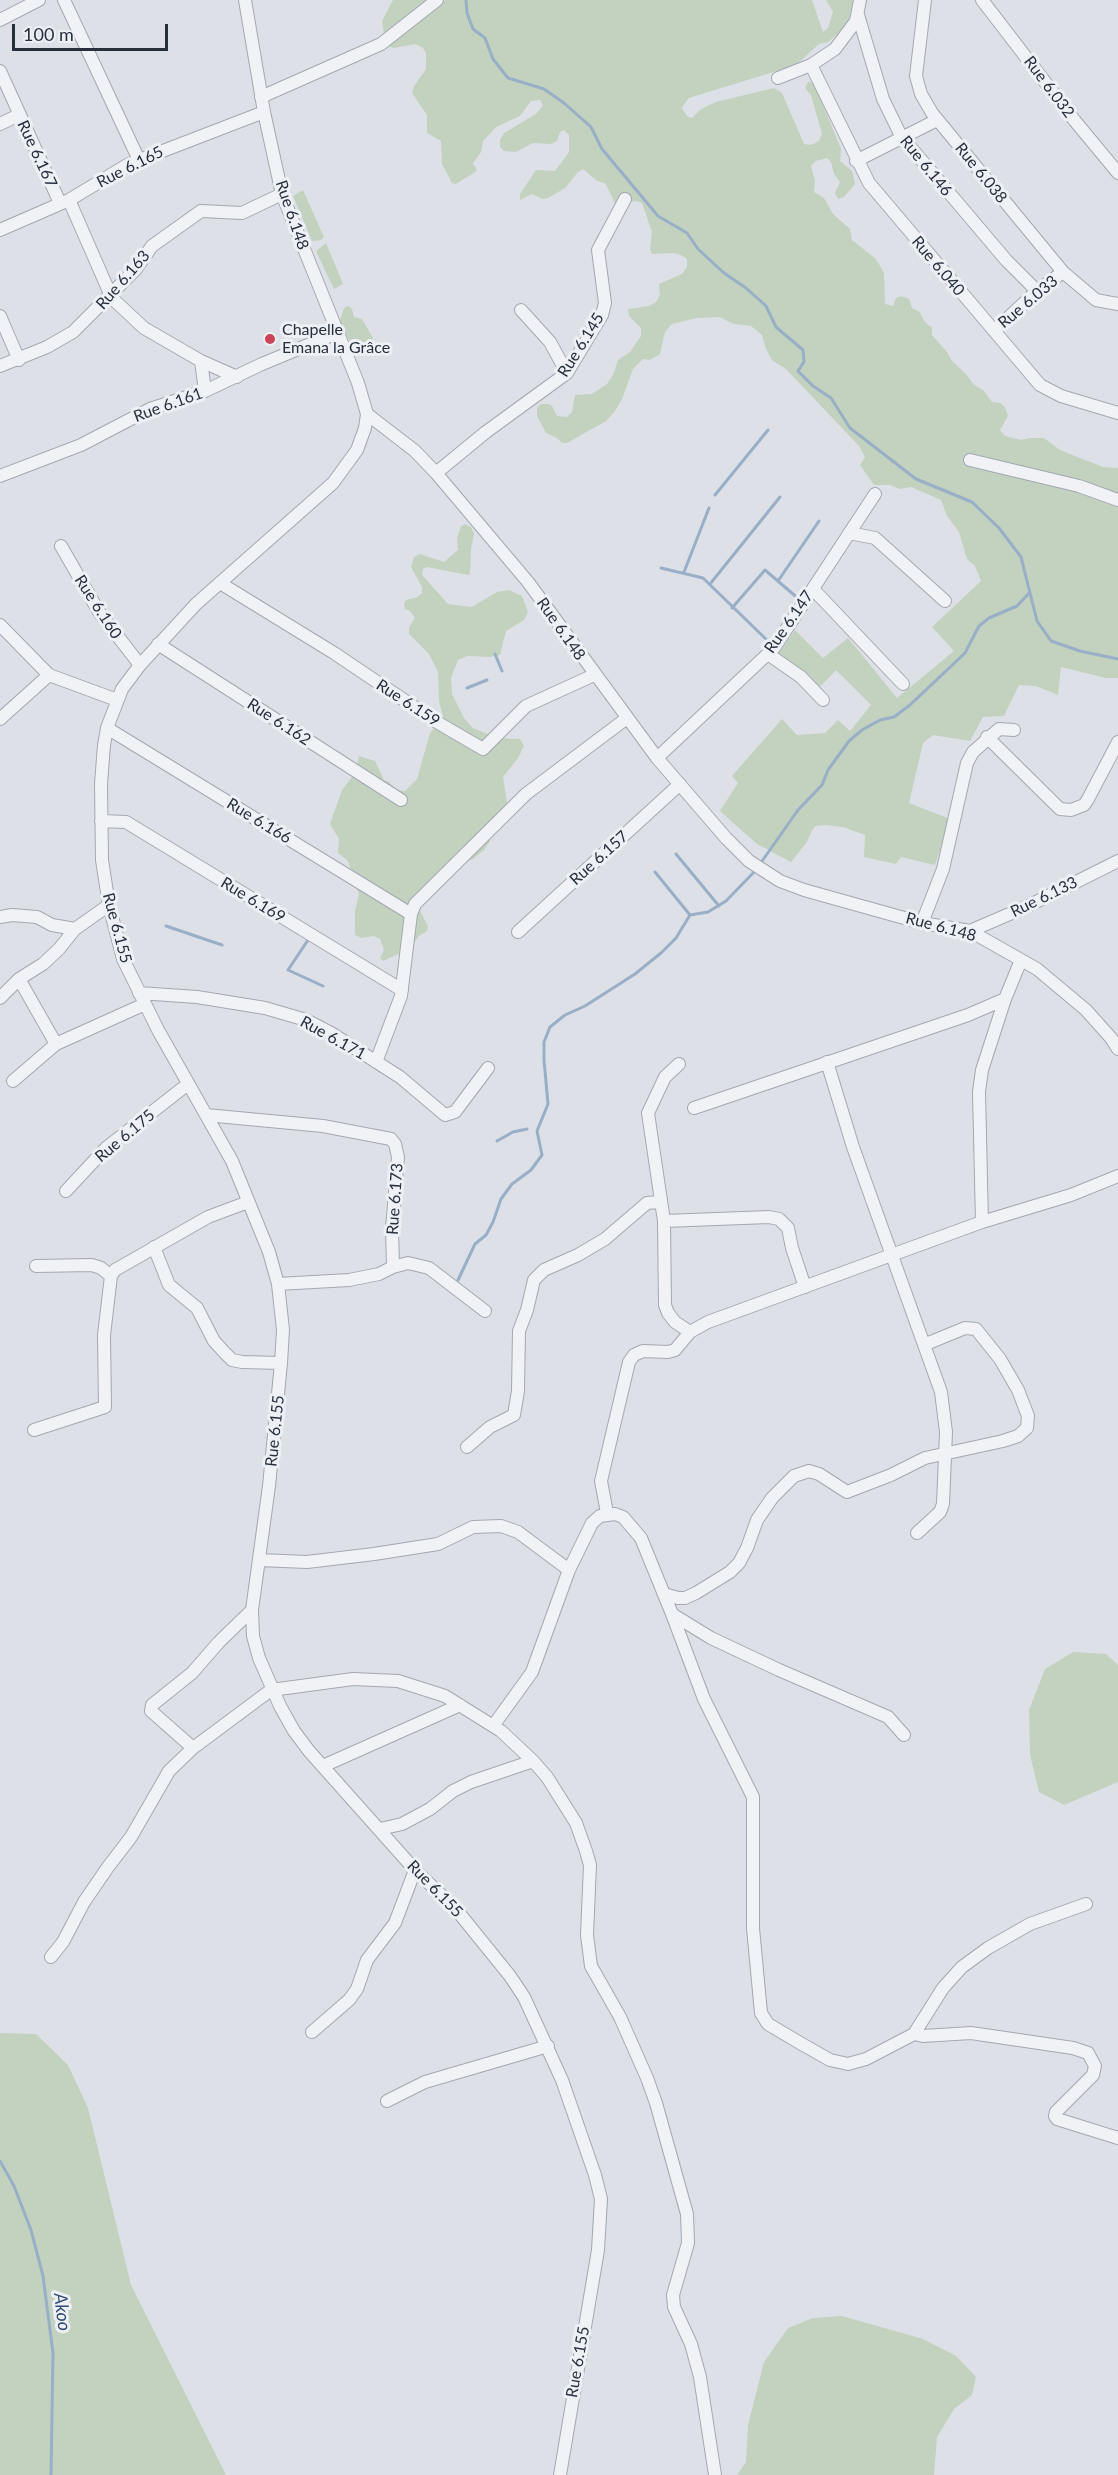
<!DOCTYPE html>
<meta charset="utf-8">
<style>
body{margin:0}
#map{position:relative;width:1118px;height:2475px;overflow:hidden;background:#dde1e7;font-family:Lato,sans-serif}
canvas{display:block}
.scale{position:absolute;left:12px;top:24px;width:156px;height:27px;box-sizing:border-box;border:3px solid #272f3d;border-top:0;padding-left:8px;font-size:18px;line-height:21px;white-space:nowrap;color:#272f3d;-webkit-text-stroke:4px #edf0f5;paint-order:stroke}
</style>
<div id="map">
<canvas width="1118" height="2475"></canvas>
<div class="scale">100 m</div>
</div>
<script>
const ctx = document.querySelector('canvas').getContext('2d');
ctx.lineJoin = 'round';
function fillPath(path, color) { ctx.fillStyle = color; ctx.fill(path, 'evenodd'); }
const shape = rows => new Path2D(rows.map(r => 'M' + r).join(''));
function strokePath(path, color, width, dash) { ctx.strokeStyle = color; ctx.lineWidth = width; ctx.lineCap = dash ? 'butt' : 'round'; ctx.setLineDash(dash || []); ctx.stroke(path); }
function write(font, color, halo, rows, align = 'center') {
  ctx.font = font + ' Lato,sans-serif'; ctx.lineWidth = 6; ctx.setLineDash([]); ctx.textBaseline = 'middle'; ctx.strokeStyle = halo; ctx.fillStyle = color; for (const [text, x, y, turn = 0] of rows) {
    ctx.save(); ctx.translate(x, y); ctx.rotate((+turn || 0) * Math.PI / 180); ctx.textAlign = isNaN(turn) ? turn : align; if (halo) ctx.strokeText(text, 0, 0); ctx.fillText(text, 0, 0); ctx.restore();
  }
}
fillPath(shape([
 [393,0,812,0,823,32,828,28,833,12,826,0,853,0,849,19,839,33,828,42,819,44,796,65,689,98,682,107,683,110,688,117,692,118,701,109,716,102,774,88,782,93,804,144,811,145,819,141,822,134,811,95,805,88,808,82,814,83,841,149,840,161,852,171,855,184,844,197,838,199,835,193,840,182,834,174,831,162,827,158,816,161,811,166,815,181,814,192,824,198,833,214,850,229,852,240,876,259,884,273,885,304,893,306,896,298,901,296,909,299,912,308,920,312,924,321,932,328,932,335,947,352,952,361,967,375,974,385,983,390,992,402,1000,403,1005,407,1008,416,1000,430,1005,436,1021,440,1029,438,1044,438,1060,450,1103,467,1118,468,1118,678,1106,678,1061,667,1058,695,1036,686,1019,685,1004,716,983,717,970,741,933,735,923,743,909,803,950,819,935,865,901,857,896,864,864,857,865,835,843,827,825,825,816,826,812,830,807,842,791,862,757,844,720,811,738,783,732,776,782,719,797,735,825,733,838,720,850,731,871,705,836,670,819,688,778,654,795,630,823,658,848,638,897,698,954,651,932,627,981,581,975,566,967,559,959,532,947,516,941,500,911,487,900,489,890,485,874,485,860,465,865,457,859,446,786,369,772,360,766,349,762,335,751,326,734,324,719,317,697,318,672,324,665,332,660,354,650,360,643,359,633,369,622,399,615,411,606,421,567,443,562,443,557,438,546,433,537,416,537,408,541,404,548,404,552,406,557,416,567,417,572,412,575,395,592,394,607,384,613,375,618,360,630,352,641,336,641,328,629,316,628,309,649,306,656,302,660,295,659,284,682,274,687,267,687,259,683,256,674,253,652,254,650,249,652,232,642,203,635,201,616,206,606,184,596,180,583,169,578,172,565,188,548,198,542,199,532,194,520,200,520,194,536,170,555,171,569,152,569,135,564,130,560,132,557,141,550,144,533,143,516,152,504,151,500,147,500,140,504,133,536,114,543,106,540,100,531,101,520,116,496,127,483,141,481,152,473,163,477,170,475,172,456,184,452,183,442,164,441,141,427,133,427,115,412,93,414,86,426,69,426,53,423,48,416,44,393,48,388,46,385,40,382,21],
 [303,190,324,237,321,240,312,241,293,196],
 [326,243,343,284,334,289,316,251],
 [348,306,352,309,354,317,362,319,373,338,372,342,362,349,357,343,350,341,344,333,340,321,344,308],
 [465,524,471,527,474,534,471,549,470,574,468,575,427,567,423,569,422,575,448,604,472,607,497,592,509,590,522,596,528,612,524,620,506,631,500,655,490,657,468,656,458,660,451,678,452,694,464,718,473,728,498,738,520,739,524,746,518,758,503,777,508,809,489,832,490,841,484,850,473,859,468,861,461,859,423,902,420,911,428,926,427,931,419,936,409,949,383,961,380,958,384,950,380,939,374,936,361,938,355,935,355,911,359,894,348,861,338,853,339,839,330,824,342,790,356,772,359,756,375,761,384,780,389,782,397,790,405,791,417,779,430,733,436,726,445,725,439,701,438,672,429,654,409,634,409,628,415,618,410,611,405,609,404,604,406,600,417,597,422,593,422,587,411,567,414,557,420,554,444,562,458,550,457,538,461,526],
 [1073,1652,1106,1654,1118,1665,1118,1782,1064,1805,1039,1792,1030,1755,1029,1710,1045,1669],
 [0,2033,36,2034,68,2065,88,2108,131,2285,226,2475,0,2475],
 [842,2316,923,2339,956,2356,976,2377,972,2395,954,2409,937,2437,934,2475,737,2475,746,2462,748,2425,764,2362,788,2328,813,2318]
]), '#c3d1bf');
strokePath(shape([
 [466,0,467,13,473,29,485,38,493,59,508,78,544,89,564,103,591,127,602,149,658,216,687,233,698,249,724,273,746,288,766,306,776,327,803,350,804,362,798,371,813,386,831,398,850,428,916,479,972,502,999,528,1021,557,1037,621,1051,641,1080,651,1118,659],
 [715,495,768,430],
 [661,568,703,578,769,642],
 [684,572,709,508],
 [778,581,819,521],
 [710,584,780,497],
 [732,608,765,570,800,600],
 [495,654,502,671],
 [467,688,487,680],
 [676,854,719,906],
 [760,864,798,810,822,785,828,770,849,741,862,730,880,720,894,717,910,705,965,653,979,626,989,618,1017,606,1030,592],
 [655,872,690,915],
 [166,926,222,945],
 [308,940,288,970,323,986],
 [497,1141,513,1132,527,1129],
 [458,1280,475,1244,486,1235,493,1222,501,1199,512,1184,531,1170,542,1155,537,1131,548,1104,544,1060,544,1042,550,1027,565,1015,585,1006,635,974,661,953,676,938,690,915,708,912,726,901,756,870],
 [0,2161,14,2186,31,2230,43,2276,53,2353,51,2475]
]), '#98afc7', 3);
const minor = shape([
 [64,0,139,160],
 [245,0,264,112,282,194,358,383,367,414,415,451,436,473,528,582,657,758,726,838,749,861,780,881,804,890,922,923,970,931,1037,969,1086,1010,1111,1038,1118,1049],
 [925,0,916,76,921,94,932,113,1063,272,1096,300,1118,304],
 [982,0,1075,121,1118,173],
 [858,15,883,99,901,136,1006,260,1037,291],
 [0,20,39,0],
 [811,65,869,183,1040,385,1061,396,1118,413],
 [0,71,60,203],
 [778,78,811,65,835,49,856,21,860,0],
 [261,97,381,44,437,0],
 [0,124,19,115],
 [856,161,937,120],
 [69,200,111,296,115,301,144,328,201,361,237,377],
 [0,230,69,200,129,164,264,112],
 [521,310,550,342,567,373],
 [0,316,19,360],
 [994,331,1037,291,1063,272],
 [201,361,205,391],
 [0,366,47,347,73,332,136,269,152,246,201,211,242,213,282,194],
 [367,414,365,428,357,450,333,483,196,604,140,665,122,689,107,728,104,745,101,784,102,860,109,905,123,959,158,1030,232,1161,269,1252,278,1284,283,1330,281,1363,269,1486,252,1610,253,1636,259,1658,280,1706,294,1731,309,1751,415,1870,455,1908,510,1976,524,1997,562,2080,595,2175,601,2199,598,2250,560,2475],
 [970,460,1079,486,1118,500],
 [436,473,486,432,567,373,602,315,605,303,598,250,625,199],
 [0,476,81,445,150,409,205,391,262,364,337,333],
 [849,533,875,538,945,601],
 [61,546,99,612,140,665],
 [220,583,334,653,435,721,483,749,526,706,594,675],
 [813,589,903,684],
 [0,625,49,675,117,700],
 [158,644,401,800],
 [768,654,801,677,823,700],
 [0,719,49,675],
 [107,728,411,914],
 [987,737,1060,809,1071,810,1084,805,1088,799,1118,742],
 [657,758,774,648,875,494],
 [101,821,126,822,402,990],
 [0,917,12,915,37,917,52,925,75,929,109,905],
 [922,923,943,869,967,763,973,752,999,729,1014,730],
 [970,931,1028,906,1118,861],
 [518,932,680,784],
 [19,979,56,1044],
 [139,993,197,997,265,1008,306,1020,331,1033,400,1077,445,1115,455,1112,488,1068],
 [0,998,19,979,43,964,59,949,75,929],
 [376,1062,401,996,411,914,415,904,526,794,627,718],
 [827,1062,853,1147,941,1392,946,1432,943,1504,940,1512,917,1533],
 [679,1064,665,1077,648,1113,664,1221,665,1305,668,1313,675,1322,690,1332],
 [13,1081,56,1044,145,1004],
 [694,1108,968,1015,1005,999],
 [206,1115,323,1126,391,1139,395,1144,398,1157,392,1228,393,1267,408,1263,429,1268,485,1311],
 [66,1191,106,1148,188,1084],
 [664,1221,769,1217,779,1219,788,1228,792,1248,805,1287],
 [982,1222,979,1092,982,1070,1005,999,1021,960],
 [154,1247,169,1285,197,1308,214,1341,225,1353,232,1360,242,1362,281,1363],
 [36,1266,92,1265,101,1268,111,1276],
 [278,1284,349,1280,379,1274,393,1267],
 [34,1430,105,1407,104,1335,111,1276,115,1270,208,1217,248,1202],
 [467,1447,490,1427,514,1415,518,1391,519,1331,527,1310,534,1280,544,1270,578,1255,605,1239,647,1203,659,1202],
 [607,1513,601,1481,629,1362,634,1355,643,1351,668,1352,675,1350,690,1332,708,1322,982,1222,1071,1195,1118,1176],
 [259,1560,307,1562,374,1554,438,1544,473,1527,501,1526,518,1532,569,1570],
 [664,1594,678,1598,685,1598,696,1593,730,1572,739,1563,747,1548,757,1520,772,1498,794,1476,809,1471,819,1474,847,1492,891,1475,925,1458,1003,1441,1018,1436,1027,1428,1028,1416,1018,1390,1000,1359,976,1329,965,1328,926,1344],
 [672,1614,704,1699,753,1797,753,1928,761,2013,768,2024,800,2043,830,2060,848,2064,866,2059,914,2034],
 [493,1726,532,1672,569,1570,592,1523,600,1516,615,1514,623,1517,641,1538,672,1614,711,1638,779,1670,888,1717,904,1735],
 [193,1748,151,1711,152,1705,192,1673,219,1642,252,1610],
 [323,1766,460,1705],
 [380,1829,402,1824,430,1809,453,1791,471,1782,533,1761],
 [1086,1904,1030,1924,988,1948,962,1967,943,1988,914,2034,923,2036,971,2033,1073,2048,1088,2053,1095,2066,1093,2075,1056,2112,1055,2116,1057,2119,1118,2138],
 [51,1957,63,1942,84,1902,108,1867,131,1837,169,1771,193,1748,271,1690,353,1679,398,1681,445,1696,501,1731,533,1761,547,1777,576,1823,586,1851,590,1865,587,1935,591,1966,620,2017,647,2078,656,2103,687,2214,688,2243,673,2295,674,2307,691,2344,700,2377,715,2475],
 [312,2032,349,2000,357,1989,367,1960,395,1923,415,1870],
 [387,2101,425,2082,548,2046]
]);
strokePath(minor, '#a3a8b1', 14);
strokePath(minor, '#f0f2f5', 12);
for (const [x, y, r, color] of [
 [270,339,6,"#cc4256"]
]) { const dot = new Path2D(); dot.arc(x, y, r, 0, 2 * Math.PI); ctx.fillStyle = color; ctx.fill(dot); strokePath(dot, '#edf0f5', 2); }
write('16px', '#272f3d', '#edf0f5', [
 ["Rue 6.032",1049,87,53],
 ["Rue 6.167",37,154,65],
 ["Rue 6.146",926,166,51],
 ["Rue 6.165",130,167,-27],
 ["Rue 6.038",981,173,51],
 ["Rue 6.148",292,215,71],
 ["Rue 6.040",938,266,50],
 ["Rue 6.163",123,280,-49],
 ["Rue 6.033",1028,302,-40],
 ["Rue 6.145",581,345,-58],
 ["Rue 6.161",168,405,-20],
 ["Rue 6.160",98,607,57],
 ["Rue 6.147",789,622,-55],
 ["Rue 6.148",561,629,55],
 ["Rue 6.159",408,703,33],
 ["Rue 6.162",279,722,33],
 ["Rue 6.166",259,821,31],
 ["Rue 6.157",599,858,-42],
 ["Rue 6.133",1044,897,-26],
 ["Rue 6.169",253,900,31],
 ["Rue 6.148",941,927,15],
 ["Rue 6.155",117,928,75],
 ["Rue 6.171",333,1038,29],
 ["Rue 6.175",125,1136,-40],
 ["Rue 6.173",395,1199,-86],
 ["Rue 6.155",275,1431,-84],
 ["Rue 6.155",435,1889,46],
 ["Rue 6.155",578,2362,-80]
]);
write('16px', '#272f3d', '#edf0f5', [
 ["Chapelle",282,330],
 ["Emana la Grâce",282,348]
], 'left');
write('italic 18px', '#324d71', '#edf0f5', [
 ["Akoo",62,2312,83]
]);
</script>
